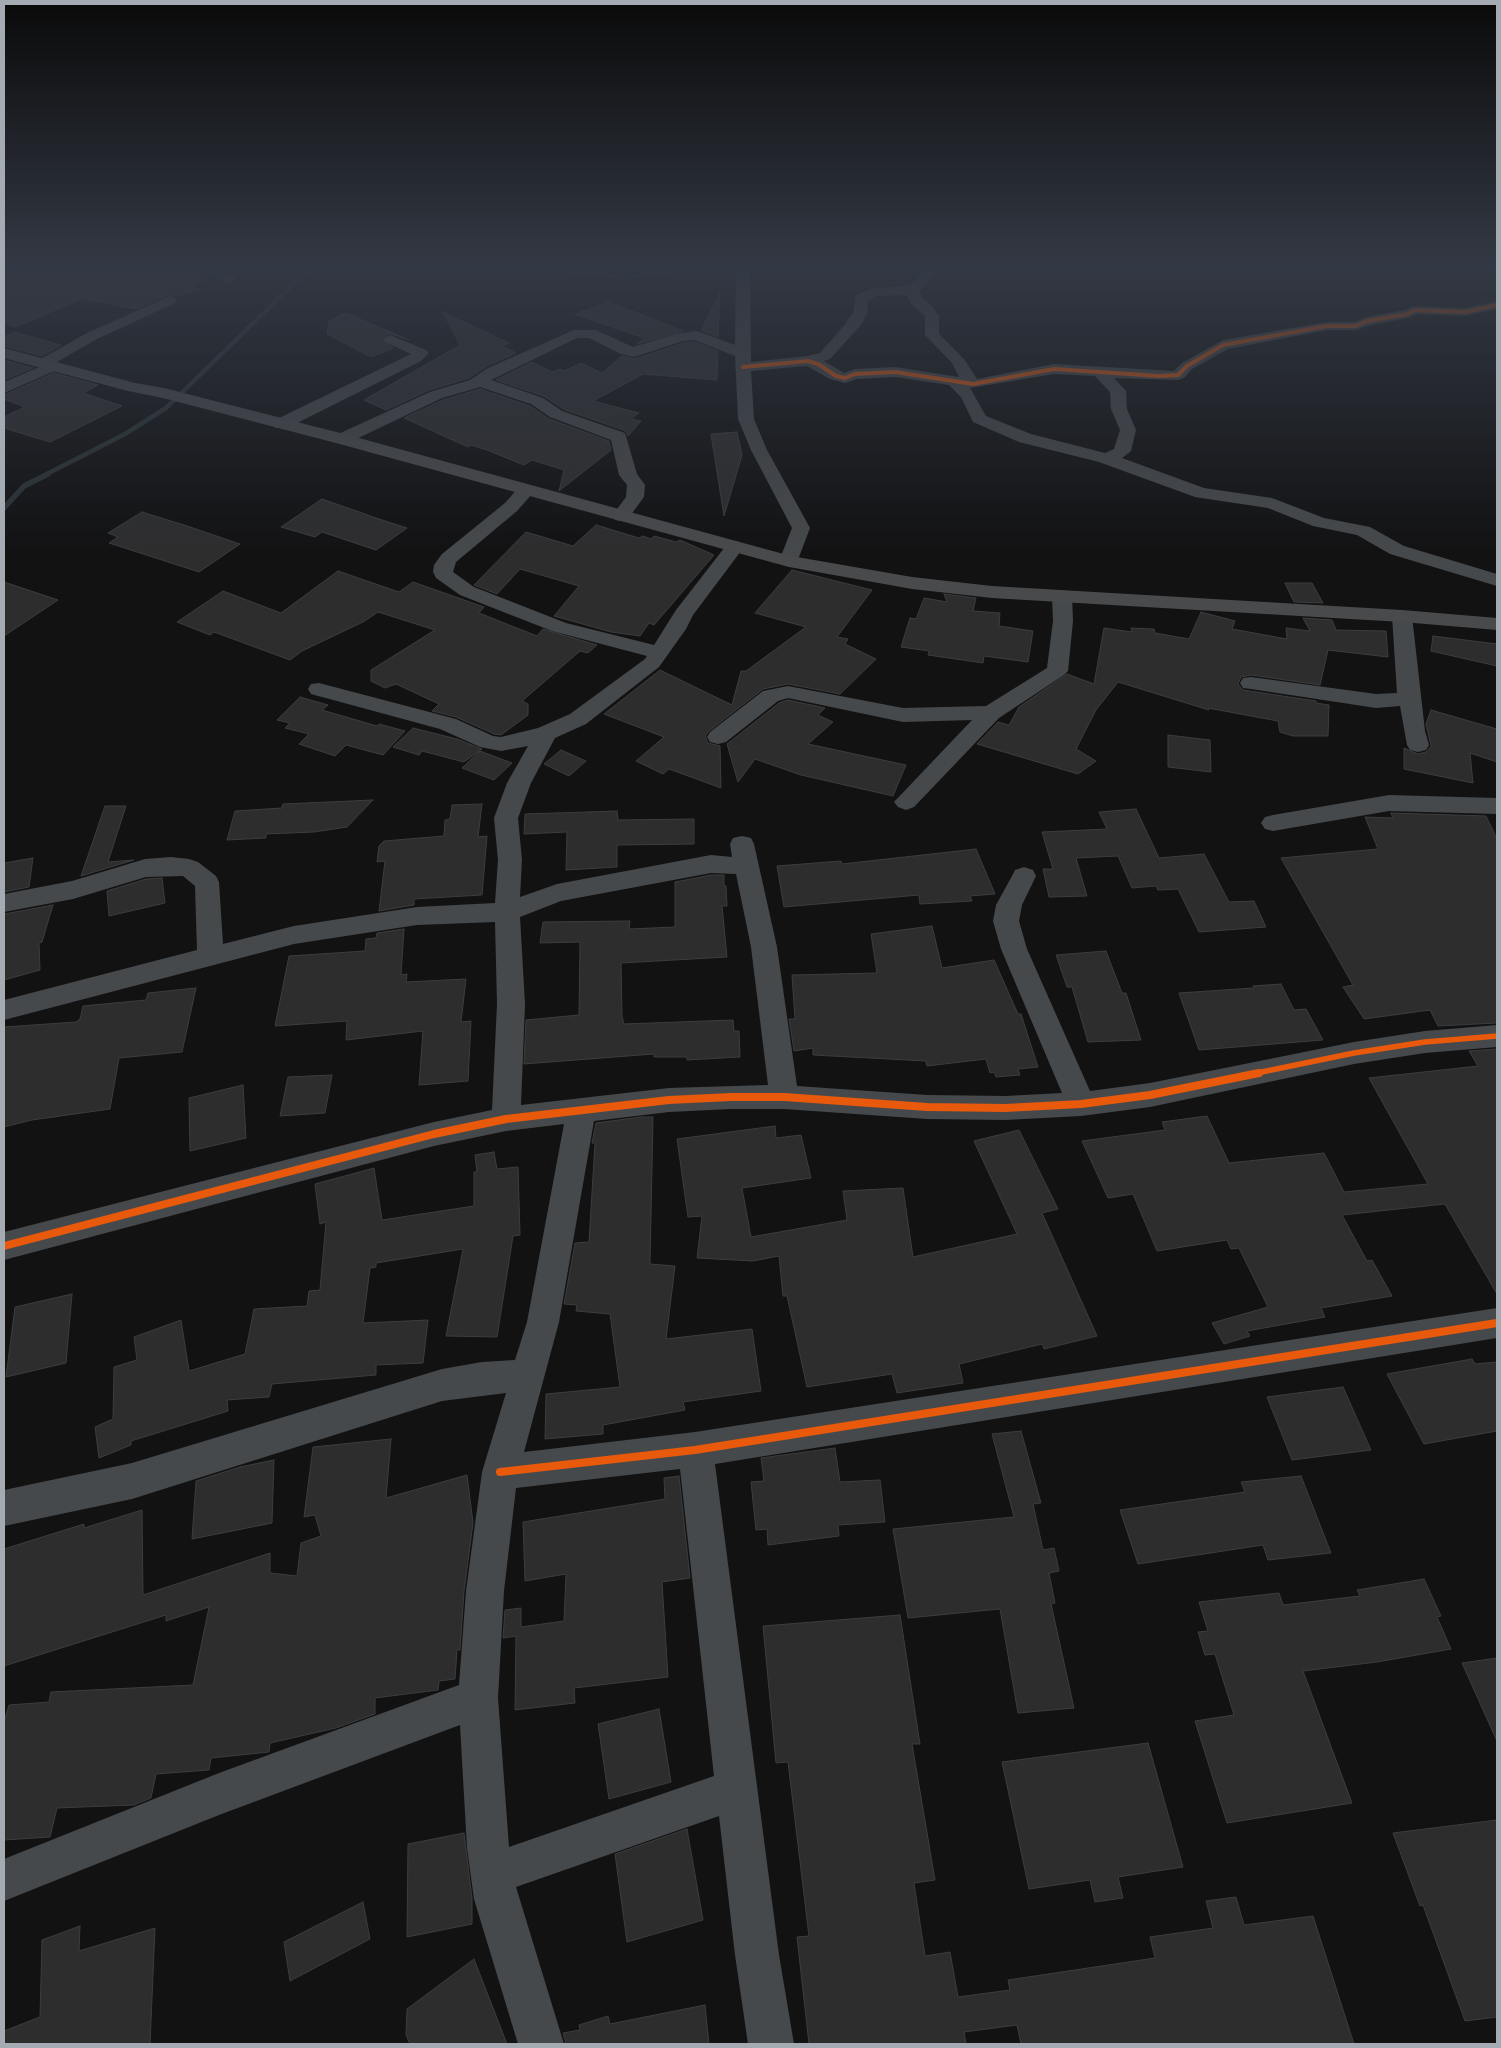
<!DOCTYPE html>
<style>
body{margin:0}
#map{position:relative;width:1501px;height:2048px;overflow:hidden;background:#121213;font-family:Poppins,sans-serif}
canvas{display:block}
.frame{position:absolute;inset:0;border:5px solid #a4abb2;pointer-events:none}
</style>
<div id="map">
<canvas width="1501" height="2048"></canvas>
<div class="frame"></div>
</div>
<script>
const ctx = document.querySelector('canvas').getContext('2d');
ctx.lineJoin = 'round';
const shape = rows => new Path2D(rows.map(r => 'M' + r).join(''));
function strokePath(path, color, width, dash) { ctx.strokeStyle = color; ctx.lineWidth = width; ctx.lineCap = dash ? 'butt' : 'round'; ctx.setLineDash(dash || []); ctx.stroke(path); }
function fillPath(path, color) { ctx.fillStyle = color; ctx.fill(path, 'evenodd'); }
strokePath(shape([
 [557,268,626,278,679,268],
 [45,475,125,434,166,408,310,268]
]), '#2a3336', 4.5);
strokePath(shape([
 [4,508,24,486,48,474]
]), '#2a3336', 5.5);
const building = shape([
 [4,268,183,268,209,279,192,285,199,289,177,296,169,294,137,309,81,299,16,327,4,323,4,268],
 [720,293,718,337,701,330,720,293],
 [609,302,683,331,637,344,644,338,575,314,609,302],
 [443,312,509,343,502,346,516,353,487,366,469,378,429,390,386,410,364,400,460,345,443,312],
 [346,313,409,340,389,333,381,340,393,348,371,357,327,334,329,321,346,313],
 [14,332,61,345,42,356,4,346,4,337,14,332],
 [695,342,718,351,717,380,643,374,593,401,639,413,631,419,641,421,628,436,626,431,563,409,544,396,496,380,532,362,552,372,560,369,564,371,581,363,602,373,622,356,635,359,683,343,695,342],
 [4,360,33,368,4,380,4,360],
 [54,373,98,385,83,393,122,406,50,442,4,428,4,417,25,407,4,399,4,395,54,373],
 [480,389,530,406,549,419,609,441,611,450,559,491,564,470,532,460,524,465,487,450,471,445,468,447,404,418,443,400,480,389],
 [737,432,742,455,724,516,711,434,737,432],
 [322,499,382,520,407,528,376,550,322,532,315,537,281,527,322,499],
 [142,512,187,526,240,544,199,572,109,543,118,537,108,533,142,512],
 [596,525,639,538,643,536,651,539,654,536,676,542,680,540,714,555,654,625,649,623,640,636,611,632,554,616,579,586,520,569,497,594,474,585,526,532,573,546,596,525],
 [792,570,872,590,837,637,848,639,845,644,876,659,840,694,788,684,763,689,709,731,705,736,708,743,720,746,721,788,669,769,663,774,636,761,664,737,604,714,660,670,732,705,741,671,746,671,806,627,755,613,792,570],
 [338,571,399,592,413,582,484,607,479,613,537,636,543,629,597,645,588,653,580,651,522,701,528,704,528,715,501,735,494,734,456,717,432,711,439,704,396,684,385,688,371,681,371,670,435,630,378,612,363,622,302,651,290,660,214,632,210,635,177,622,223,591,281,613,338,571],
 [4,582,58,600,4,636,4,582],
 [1285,583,1312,583,1323,603,1294,602,1285,583],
 [944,594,976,598,973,611,1000,613,999,626,1033,631,1028,662,984,656,983,663,928,655,929,651,901,647,910,618,916,619,924,598,947,602,944,594],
 [1201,612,1235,621,1232,629,1287,639,1286,628,1310,631,1303,618,1332,620,1336,630,1386,631,1388,657,1328,650,1320,685,1251,675,1241,677,1238,684,1243,690,1316,701,1316,703,1329,705,1328,736,1293,736,1280,732,1278,721,1208,708,1209,710,1118,682,1096,710,1076,749,1096,761,1078,774,977,744,998,722,1009,725,1019,707,1067,674,1094,684,1104,628,1132,632,1131,628,1154,629,1155,633,1189,639,1201,612],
 [1433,636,1497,644,1497,666,1431,651,1433,636],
 [300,697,328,705,322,710,377,726,379,724,405,731,383,755,346,745,335,756,299,744,309,734,285,728,290,723,277,720,300,697],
 [788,700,825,708,818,715,833,722,808,744,906,765,893,796,801,775,755,759,738,782,727,744,779,703,788,700],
 [1431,710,1497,729,1497,762,1470,753,1473,783,1404,769,1404,748,1418,754,1426,752,1431,746,1426,724,1431,710],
 [413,728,457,739,482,749,464,762,422,751,419,755,393,747,413,728],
 [1168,735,1210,740,1211,772,1168,767,1168,735],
 [561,750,586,761,569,776,544,764,561,750],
 [480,751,512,763,494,780,462,768,480,751],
 [373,800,347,827,314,832,266,834,266,838,227,840,235,811,282,808,283,804,373,800],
 [482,804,478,837,487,836,482,895,414,899,414,905,379,911,385,861,377,862,379,846,384,841,444,836,445,820,450,819,452,805,482,804],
 [105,806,126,806,108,862,134,860,81,876,105,806],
 [1136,809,1159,858,1204,854,1229,902,1254,901,1266,927,1199,932,1178,889,1158,890,1156,886,1132,888,1118,856,1076,858,1087,896,1049,897,1043,869,1053,869,1042,832,1107,829,1099,812,1136,809],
 [617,811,618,820,694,819,694,844,617,845,617,867,566,870,567,832,524,834,525,814,617,811],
 [1391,813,1486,816,1497,839,1497,1023,1438,1026,1430,1010,1364,1019,1343,987,1353,985,1281,858,1378,849,1365,817,1393,818,1391,813],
 [976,849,995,894,970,896,972,901,920,904,919,895,784,907,777,866,841,861,842,864,976,849],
 [33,858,29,887,4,892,4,863,33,858],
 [711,875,724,875,724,886,726,886,727,906,722,906,727,957,621,963,622,1016,624,1024,733,1020,734,1031,739,1031,740,1057,687,1060,687,1057,654,1057,654,1054,524,1064,526,1020,579,1015,580,942,540,943,543,922,630,921,629,929,675,927,675,882,711,875],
 [162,878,165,903,109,916,107,891,146,879,162,878],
 [53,905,42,942,39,943,40,970,4,980,4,914,53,905],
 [932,926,942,968,994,960,1018,1014,1021,1014,1038,1067,1018,1069,1020,1075,996,1077,994,1072,990,1073,986,1059,927,1066,926,1061,813,1055,813,1048,794,1051,789,1019,795,1019,792,975,877,973,871,934,932,926],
 [404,929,401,975,407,974,406,982,466,979,461,1022,471,1021,468,1081,419,1085,423,1031,346,1040,347,1021,275,1026,289,956,365,951,366,939,376,938,377,933,404,929],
 [1106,951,1122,993,1126,993,1141,1040,1088,1042,1072,987,1067,987,1056,955,1106,951],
 [1281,984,1294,1010,1306,1009,1323,1040,1199,1050,1179,993,1254,988,1253,986,1281,984],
 [196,988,182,1052,119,1058,110,1109,32,1120,4,1127,4,1027,76,1022,80,1019,83,1006,146,1000,148,993,196,988],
 [1497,1049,1497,1294,1445,1204,1342,1215,1367,1261,1372,1260,1392,1296,1321,1308,1325,1317,1247,1331,1250,1336,1224,1344,1212,1323,1268,1307,1239,1248,1231,1249,1227,1240,1157,1251,1133,1194,1108,1198,1082,1141,1165,1130,1162,1122,1207,1116,1229,1163,1324,1153,1344,1192,1428,1184,1369,1078,1478,1066,1469,1051,1497,1049],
 [332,1075,325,1113,280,1116,288,1077,332,1075],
 [243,1085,246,1138,190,1151,189,1098,243,1085],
 [641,1117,653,1117,650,1264,675,1266,666,1339,752,1329,761,1391,683,1402,685,1410,603,1425,603,1434,545,1439,546,1394,620,1387,610,1314,576,1311,577,1305,564,1304,575,1243,589,1242,595,1143,592,1143,596,1123,641,1117],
 [775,1126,776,1138,801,1135,811,1178,742,1188,751,1237,847,1220,843,1191,903,1188,913,1257,1017,1234,974,1141,1019,1130,1058,1209,1042,1213,1097,1336,1044,1349,1042,1344,959,1364,963,1383,897,1393,892,1374,807,1387,787,1296,783,1296,779,1256,753,1261,697,1258,702,1216,688,1217,677,1139,775,1126],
 [494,1152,497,1169,518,1167,520,1235,513,1236,497,1337,446,1336,463,1249,376,1263,376,1267,370,1268,363,1323,428,1320,423,1363,376,1365,376,1375,272,1384,269,1397,227,1400,228,1411,131,1441,131,1445,99,1458,95,1427,113,1419,114,1367,137,1360,134,1337,181,1320,189,1371,245,1354,254,1309,307,1306,309,1291,320,1290,326,1222,320,1224,315,1184,374,1168,382,1220,474,1206,474,1172,477,1172,475,1155,494,1152],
 [72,1294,66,1363,6,1377,15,1307,72,1294],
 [1472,1359,1475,1364,1497,1362,1497,1431,1424,1444,1387,1374,1472,1359],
 [1343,1387,1371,1450,1292,1460,1267,1397,1343,1387],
 [1021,1431,1041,1503,1033,1504,1043,1550,1054,1548,1059,1571,1049,1573,1055,1603,1051,1604,1074,1708,1018,1713,1000,1609,908,1618,893,1529,1014,1517,992,1434,1021,1431],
 [391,1439,386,1498,467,1475,473,1523,464,1591,460,1650,457,1650,455,1679,439,1681,438,1690,375,1698,375,1714,336,1728,270,1743,269,1752,211,1758,209,1770,156,1774,151,1798,134,1805,57,1808,50,1837,4,1840,4,1722,9,1705,49,1702,51,1692,193,1685,209,1607,166,1621,166,1615,4,1666,4,1549,84,1524,84,1528,142,1510,143,1595,270,1553,270,1573,297,1576,301,1543,321,1536,315,1515,304,1517,313,1447,391,1439],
 [835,1448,840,1482,880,1480,885,1522,838,1525,839,1536,768,1545,767,1529,756,1530,751,1482,764,1481,761,1458,835,1448],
 [274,1460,272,1523,192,1539,196,1481,240,1467,274,1460],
 [679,1476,690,1578,662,1582,668,1677,574,1688,575,1703,515,1710,516,1636,503,1638,505,1610,521,1608,521,1627,564,1621,566,1574,525,1581,523,1522,665,1499,664,1478,679,1476],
 [1301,1476,1331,1553,1268,1560,1263,1545,1138,1564,1120,1510,1245,1492,1241,1482,1301,1476],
 [1424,1579,1441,1616,1437,1617,1451,1649,1377,1662,1303,1671,1352,1803,1227,1823,1195,1721,1234,1715,1215,1654,1205,1655,1198,1632,1208,1631,1199,1602,1279,1593,1283,1605,1360,1596,1357,1590,1424,1579],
 [900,1615,920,1744,912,1744,935,1880,914,1883,925,1956,950,1952,958,1997,1010,1990,1008,1980,1155,1958,1150,1937,1213,1928,1206,1901,1236,1897,1244,1925,1313,1916,1354,2044,1021,2044,1017,2025,964,2032,966,2044,809,2044,797,1937,809,1936,788,1762,776,1763,763,1626,900,1615],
 [1497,1658,1497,1741,1462,1663,1497,1658],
 [659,1709,671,1782,609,1799,598,1724,659,1709],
 [1148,1743,1183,1867,1118,1877,1123,1898,1095,1902,1090,1880,1029,1889,1002,1762,1148,1743],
 [1497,1820,1497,2017,1465,2021,1423,1905,1420,1906,1393,1833,1497,1820],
 [687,1829,703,1920,627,1942,615,1854,687,1829],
 [464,1833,472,1898,472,1924,407,1937,408,1844,464,1833],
 [363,1902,370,1939,290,1981,284,1942,363,1902],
 [80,1926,79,1951,155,1928,150,2044,4,2044,4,2031,40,2017,42,1940,80,1926],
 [474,1959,507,2044,410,2044,406,2035,407,2009,474,1959],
 [705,2005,709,2044,566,2044,563,2033,580,2030,579,2025,608,2016,610,2024,705,2005]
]);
fillPath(building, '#2d2d2e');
strokePath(building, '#3b3d3f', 1);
fillPath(shape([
 [197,268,216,268,237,279,230,283,225,282,197,268],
 [736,268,750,268,751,362,807,356,820,353,847,322,847,320,853,313,856,295,874,288,909,286,920,275,920,268,934,268,934,276,920,291,923,299,931,305,939,316,939,334,964,359,977,379,1054,364,1174,371,1182,363,1223,340,1327,322,1354,322,1367,317,1404,310,1414,306,1465,308,1497,301,1497,309,1465,316,1417,314,1408,318,1371,325,1356,330,1327,330,1228,349,1192,369,1184,378,1178,380,1114,378,1126,391,1127,409,1136,430,1131,451,1122,458,1204,488,1272,498,1324,518,1370,527,1404,546,1497,574,1497,586,1390,554,1357,535,1313,526,1268,508,1195,497,1099,462,1019,442,973,422,961,397,949,385,895,377,857,379,845,383,830,379,807,366,751,371,754,419,767,450,810,528,796,565,782,565,779,561,792,528,751,450,738,419,735,356,695,340,683,341,634,357,621,354,589,338,577,338,491,380,543,398,562,411,625,433,637,474,645,485,644,497,627,520,621,521,615,520,612,516,626,497,627,485,619,475,611,440,550,417,531,404,480,387,442,398,348,443,336,443,334,439,336,435,430,392,470,380,488,368,574,330,596,330,633,347,676,334,697,331,735,345,736,268],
 [907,295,911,304,925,316,925,335,952,363,959,377,895,367,855,369,844,373,824,361,830,359,860,326,867,314,868,300,877,296,907,295],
 [1054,374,1095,376,1110,392,1111,409,1120,430,1114,449,1105,453,1031,434,986,416,970,388,1054,374],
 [170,296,175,297,177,300,175,303,97,339,57,362,62,366,59,369,4,393,4,382,40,367,36,363,39,360,87,333,170,296],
 [390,335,426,350,429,353,421,361,287,428,275,428,273,424,275,420,411,354,385,342,383,339,390,335],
 [526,485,532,486,535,490,532,494,517,511,456,562,453,572,474,587,566,623,654,645,676,610,728,543,742,543,744,547,693,615,686,629,659,667,586,724,555,738,531,783,518,818,522,860,520,897,557,884,711,855,732,857,730,844,733,838,742,836,751,838,754,844,777,947,797,1086,927,1095,1005,1096,1062,1093,1001,949,993,921,996,905,1012,876,1015,870,1024,867,1033,870,1036,876,1022,905,1019,921,1027,949,1090,1091,1150,1083,1354,1042,1425,1031,1497,1025,1497,1047,1425,1053,1354,1064,1150,1107,1081,1116,1005,1120,927,1119,784,1109,731,1109,669,1112,594,1121,559,1322,524,1452,695,1432,1497,1308,1497,1338,715,1464,779,1955,794,2044,748,2044,735,1955,719,1816,516,1887,564,2044,518,2044,474,1899,467,1848,460,1725,219,1815,4,1901,4,1859,219,1773,459,1685,466,1591,482,1472,506,1393,442,1401,132,1499,4,1526,4,1490,132,1463,442,1369,482,1362,515,1360,527,1322,564,1124,506,1131,434,1146,4,1260,4,1232,434,1122,492,1110,497,1004,495,922,417,925,294,944,4,1020,4,1000,197,950,195,886,183,876,146,877,73,899,4,912,4,894,72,881,145,859,171,857,189,859,198,862,216,876,219,882,223,944,294,926,417,907,495,903,498,860,494,818,507,783,528,746,501,751,480,747,440,729,311,694,308,689,311,684,319,683,456,719,493,736,501,737,538,728,570,714,645,659,647,656,552,631,460,595,436,578,433,572,434,565,442,554,505,503,520,486,526,485],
 [711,873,736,874,751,947,768,1085,669,1088,521,1105,525,1004,520,917,561,901,711,873],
 [680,1469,714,1776,509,1847,498,1698,504,1591,516,1488,680,1469],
 [1062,590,1069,592,1072,596,1073,621,1068,671,1064,675,999,718,914,807,906,810,898,807,894,802,972,720,903,722,788,698,778,701,726,742,718,744,710,742,707,737,710,732,763,691,788,686,903,708,986,706,1047,668,1053,621,1052,596,1055,592,1062,590],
 [1402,610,1409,612,1412,616,1425,731,1429,745,1426,750,1418,752,1410,750,1407,745,1400,706,1376,708,1251,689,1243,688,1240,683,1243,678,1251,677,1376,694,1397,693,1392,616,1395,612,1402,610],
 [1389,795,1497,798,1497,814,1389,811,1273,831,1265,829,1261,823,1265,817,1273,815,1389,795]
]), '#46494b');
fillPath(shape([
 [4,348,135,383,164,388,348,435,791,556,912,577,992,586,1402,610,1497,618,1497,630,1402,622,992,598,912,589,789,567,336,443,163,398,128,391,4,358,4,348]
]), '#494a4c');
strokePath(shape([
 [743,367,808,361,818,364,836,376,845,378,855,374,895,372,973,384,1054,369,1159,376,1178,375,1187,366,1223,345,1327,326,1356,326,1367,321,1408,314,1414,310,1465,312,1497,305]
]), '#e8590c', 4);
strokePath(shape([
 [1252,1074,1354,1053,1425,1042,1497,1036]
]), '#e8590c', 5.5);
strokePath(shape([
 [4,1246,434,1134,506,1119,669,1100,731,1097,784,1097,927,1107,1005,1108,1081,1104,1150,1095,1259,1073],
 [500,1472,695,1450,1497,1323]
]), '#e8590c', 8);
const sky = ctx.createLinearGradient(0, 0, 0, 555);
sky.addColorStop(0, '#0a0a0a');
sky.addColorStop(0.48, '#333944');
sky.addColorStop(1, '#33394400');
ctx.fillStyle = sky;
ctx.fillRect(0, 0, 1501, 555);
</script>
